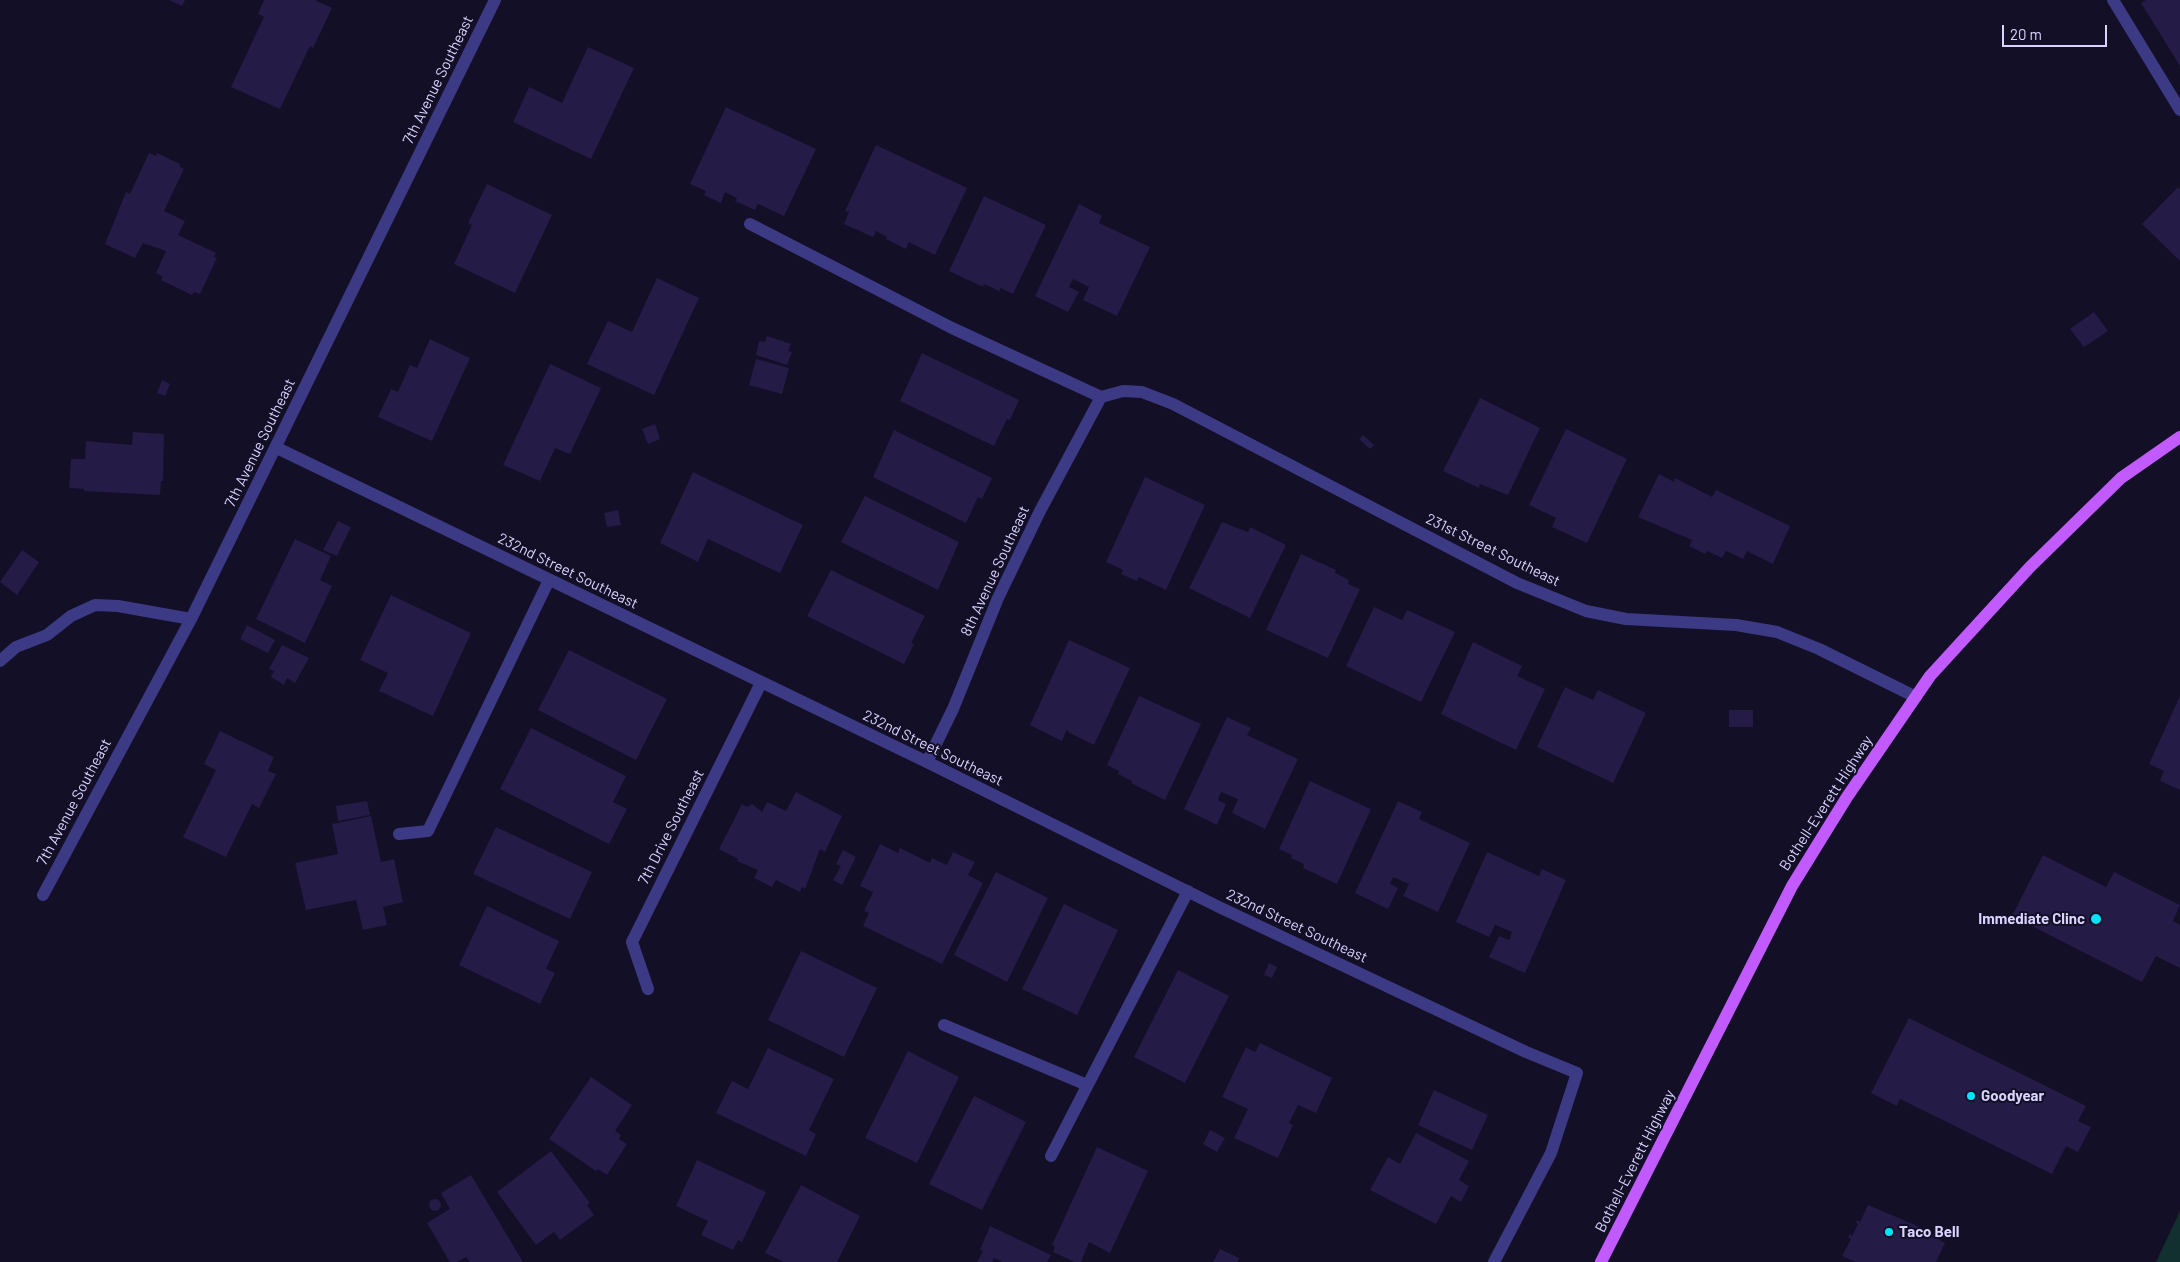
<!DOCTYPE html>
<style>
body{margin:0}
#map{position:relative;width:2180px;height:1262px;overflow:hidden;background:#130f26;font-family:Barlow,sans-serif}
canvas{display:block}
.scale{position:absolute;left:2002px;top:25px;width:105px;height:22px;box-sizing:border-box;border:2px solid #d9d4ff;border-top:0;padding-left:6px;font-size:15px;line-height:18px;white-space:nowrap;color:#d9d4ff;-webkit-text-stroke:4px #130f26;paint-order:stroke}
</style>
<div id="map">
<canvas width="2180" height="1262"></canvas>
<div class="scale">20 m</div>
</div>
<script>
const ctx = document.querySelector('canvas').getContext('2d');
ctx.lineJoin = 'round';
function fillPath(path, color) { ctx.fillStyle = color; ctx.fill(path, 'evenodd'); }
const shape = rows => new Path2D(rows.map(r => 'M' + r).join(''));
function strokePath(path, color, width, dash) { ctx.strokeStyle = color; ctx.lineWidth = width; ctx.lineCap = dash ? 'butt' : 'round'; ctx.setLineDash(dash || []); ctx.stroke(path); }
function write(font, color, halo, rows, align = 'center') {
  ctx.font = font + ' Barlow,sans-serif'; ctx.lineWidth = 4; ctx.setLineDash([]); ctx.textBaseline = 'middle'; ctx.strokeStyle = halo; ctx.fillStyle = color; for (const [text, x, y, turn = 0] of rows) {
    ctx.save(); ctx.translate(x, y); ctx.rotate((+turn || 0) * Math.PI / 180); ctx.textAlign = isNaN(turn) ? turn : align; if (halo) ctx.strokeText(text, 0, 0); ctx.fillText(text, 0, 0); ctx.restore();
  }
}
fillPath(shape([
 [2180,1211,2180,1262,2156,1262]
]), '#12302f');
fillPath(shape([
 [169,0,185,0,182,6],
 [264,0,315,0,332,8,313,48,310,46,280,109,231,87,264,17,258,14],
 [2146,0,2180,0,2180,66,2141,3],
 [588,47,634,68,591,159,513,122,529,87,562,103],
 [726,107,816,149,784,216,758,204,755,210,735,201,737,198,725,192,721,203,704,195,706,191,690,184],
 [876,145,967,188,935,255,909,242,906,249,886,239,887,237,876,231,873,237,844,224,849,212,845,211],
 [149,153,156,156,157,153,180,164,179,166,184,169,164,211,185,221,178,235,216,253,214,257,217,258,200,294,194,292,192,295,161,280,163,277,156,273,166,251,143,243,135,258,105,244,126,192,130,194],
 [487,184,552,215,515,293,454,264,472,225,468,223],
 [2178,187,2180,189,2180,261,2142,224],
 [984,196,1046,225,1013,294,1001,288,999,291,984,284,983,287,949,271],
 [1079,204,1102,216,1099,223,1150,247,1117,316,1083,300,1089,287,1073,279,1069,287,1079,292,1068,312,1035,296],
 [657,278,699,298,654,395,587,364,608,321,632,332],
 [2094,312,2108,331,2084,347,2070,329],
 [767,336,791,344,788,351,792,352,787,365,756,355,759,341,765,342],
 [430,339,470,358,432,441,378,417,391,389,398,392,410,365,417,368],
 [922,353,1019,400,1010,420,1007,419,994,446,900,401],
 [756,359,789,368,782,394,749,385],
 [550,364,601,388,570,454,555,448,540,481,503,465],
 [162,380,170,384,165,396,157,393],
 [1480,398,1540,428,1508,495,1480,484,1479,488,1443,471],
 [655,424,660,439,648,444,642,429],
 [1566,429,1627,459,1587,543,1552,527,1556,518,1529,505],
 [894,430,992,478,982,499,978,497,966,523,873,477],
 [133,432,164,434,163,481,161,481,160,495,84,491,84,489,69,488,71,459,85,459,86,441,132,445],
 [1363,435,1374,445,1370,449,1359,439],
 [693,472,803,525,780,573,708,539,698,562,660,543],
 [1659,474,1674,482,1675,478,1712,497,1716,490,1790,526,1773,564,1747,551,1743,559,1726,551,1722,558,1707,551,1705,554,1689,546,1692,540,1638,517],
 [1145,477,1205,505,1166,590,1139,577,1137,581,1121,574,1123,570,1106,562],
 [865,496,959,542,938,590,841,542],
 [618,510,621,525,607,527,604,513],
 [338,521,351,527,337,556,323,550],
 [1222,522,1248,532,1250,527,1286,545,1250,618,1189,588],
 [295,539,331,556,320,580,332,586,305,643,256,619],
 [22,550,39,562,17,595,0,582],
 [1301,554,1336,570,1335,573,1349,580,1348,584,1360,589,1328,658,1266,630],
 [831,570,925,616,911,643,914,644,904,664,807,616],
 [391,595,471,633,433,716,379,691,388,673,360,660],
 [1374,607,1402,620,1407,610,1455,632,1421,702,1346,666],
 [247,625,275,640,268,653,240,639],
 [1069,640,1130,668,1094,745,1068,732,1067,729,1062,741,1030,725],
 [1473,642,1522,666,1517,676,1545,689,1516,750,1441,714],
 [282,645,309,658,295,683,287,678,284,685,271,677,274,671,269,669],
 [569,650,667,699,636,760,538,710],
 [1565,687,1593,700,1598,690,1646,713,1613,783,1537,747],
 [1139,696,1201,724,1165,800,1131,783,1132,781,1118,774,1119,771,1107,765],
 [2180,696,2180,790,2160,781,2164,771,2149,764],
 [1729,710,1753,710,1753,727,1729,727],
 [1227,717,1251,728,1247,735,1298,759,1265,829,1232,813,1238,799,1221,792,1218,800,1226,804,1217,825,1184,809],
 [531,728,626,776,613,802,627,809,609,844,500,789],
 [220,731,274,757,268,771,276,774,259,808,252,804,226,857,183,837,216,770,204,764],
 [1310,781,1371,809,1337,884,1303,868,1304,864,1291,858,1292,855,1279,849],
 [796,792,842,816,825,852,820,849,805,889,802,887,800,892,776,880,772,887,754,878,758,870,737,861,738,859,719,849,742,804,747,807,752,804,762,812,767,802,786,811],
 [367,801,370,815,338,821,336,806],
 [1398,801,1422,812,1419,819,1470,843,1438,912,1403,896,1409,884,1393,877,1390,884,1398,888,1388,909,1355,893],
 [371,816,381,862,394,859,403,902,383,907,387,925,363,930,356,900,306,910,295,863,338,854,332,824],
 [496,827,592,872,570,919,473,874],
 [880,844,898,853,900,848,930,863,932,858,947,865,953,852,975,862,968,875,983,883,942,964,863,926,869,913,864,911,873,892,860,886],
 [843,850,856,857,842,885,833,880,841,866,836,864],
 [1487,852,1539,876,1542,869,1566,880,1525,973,1489,957,1499,936,1509,940,1512,932,1495,925,1489,937,1456,922],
 [2043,855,2106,887,2114,872,2180,905,2173,921,2180,925,2180,968,2156,956,2142,982,2012,916],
 [996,872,1048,898,1007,982,954,955],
 [1064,904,1118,930,1077,1015,1022,989],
 [487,906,559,941,546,969,555,973,540,1004,459,965],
 [801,951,877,988,844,1057,768,1020],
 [1269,963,1277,967,1272,978,1264,975],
 [1178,970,1229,996,1185,1083,1134,1057],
 [1909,1018,2086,1106,2078,1121,2091,1127,2078,1152,2066,1146,2052,1174,1900,1099,1897,1106,1871,1093],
 [1260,1043,1332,1078,1316,1113,1298,1105,1289,1123,1293,1125,1278,1158,1234,1138,1248,1109,1222,1097,1246,1047,1255,1052],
 [768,1048,834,1079,809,1130,816,1134,806,1156,716,1113,732,1081,748,1089],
 [908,1051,959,1077,917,1163,865,1138],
 [591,1077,632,1105,615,1131,621,1135,619,1139,627,1144,607,1175,598,1169,596,1171,549,1139],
 [1434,1090,1488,1115,1472,1150,1418,1125],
 [974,1096,1026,1122,982,1210,929,1184],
 [1210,1130,1225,1138,1217,1152,1203,1144],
 [1416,1133,1469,1161,1459,1180,1469,1186,1461,1202,1451,1196,1436,1224,1370,1190,1388,1157,1400,1164],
 [1097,1147,1148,1171,1110,1253,1089,1242,1081,1262,1075,1262,1053,1252,1055,1246,1052,1245],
 [551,1151,590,1203,587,1205,594,1215,560,1240,554,1232,536,1245,497,1192],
 [697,1160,766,1192,742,1242,738,1240,733,1250,701,1235,708,1221,676,1206],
 [471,1175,523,1262,470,1262,466,1257,457,1262,450,1262,427,1223,450,1209,441,1193],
 [801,1185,860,1216,837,1262,784,1262,765,1253],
 '429 1205a6 6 0 1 1 12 0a6 6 0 1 1-12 0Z',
 [1868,1205,1920,1227,1919,1229,1945,1243,1936,1262,1855,1262,1842,1256,1851,1239,1848,1237,1850,1234,1852,1236,1858,1224,1856,1223,1857,1220,1860,1222],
 [990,1226,1051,1255,1047,1262,1003,1262,994,1258,992,1262,977,1262,983,1251,980,1250],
 [1220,1249,1239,1258,1237,1262,1213,1262]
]), '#241b47');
strokePath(shape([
 [2113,0,2180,110],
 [750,224,952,328,1101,397],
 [0,661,16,647,47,635,71,616,95,605,118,606,191,619],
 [399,834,428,831,549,580],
 [944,1025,1087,1085],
 [1051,1156,1188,891]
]), '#3d3a85', 12);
strokePath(shape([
 [277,448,927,762,1221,908,1526,1052,1577,1073,1551,1153,1494,1262],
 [927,762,953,709,998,598,1040,511,1101,397,1123,391,1142,392,1173,404,1517,583,1586,611,1626,619,1736,625,1777,632,1819,649,1916,697],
 [43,895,191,619,495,0],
 [648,989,632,942,761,683]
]), '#3d3a85', 12);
strokePath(shape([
 [1601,1262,1792,886,1847,797,1930,676,2030,567,2121,478,2180,437]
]), '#c25bff', 12);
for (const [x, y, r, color] of [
 [2096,919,6,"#00e5ff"],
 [1971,1096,5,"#00e5ff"],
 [1889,1232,5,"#00e5ff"]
]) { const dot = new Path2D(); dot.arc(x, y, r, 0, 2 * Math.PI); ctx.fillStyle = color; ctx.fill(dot); strokePath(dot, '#130f26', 2); }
write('15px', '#d9d4ff', '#130f26', [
 ["7th Avenue Southeast",438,80,-64],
 ["7th Avenue Southeast",260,443,-64],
 ["231st Street Southeast",1493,550,26],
 ["232nd Street Southeast",568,571,26],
 ["8th Avenue Southeast",995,571,-65],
 ["232nd Street Southeast",933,748,26],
 ["7th Avenue Southeast",74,802,-62],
 ["Bothell-Everett Highway",1826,803,-57],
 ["7th Drive Southeast",671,827,-63],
 ["232nd Street Southeast",1297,926,25],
 ["Bothell-Everett Highway",1635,1161,-63]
]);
write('bold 15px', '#d9d4ff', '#130f26', [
 ["Immediate Clinc",2085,919,"right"],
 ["Goodyear",1981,1096],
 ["Taco Bell",1899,1232]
], 'left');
</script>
